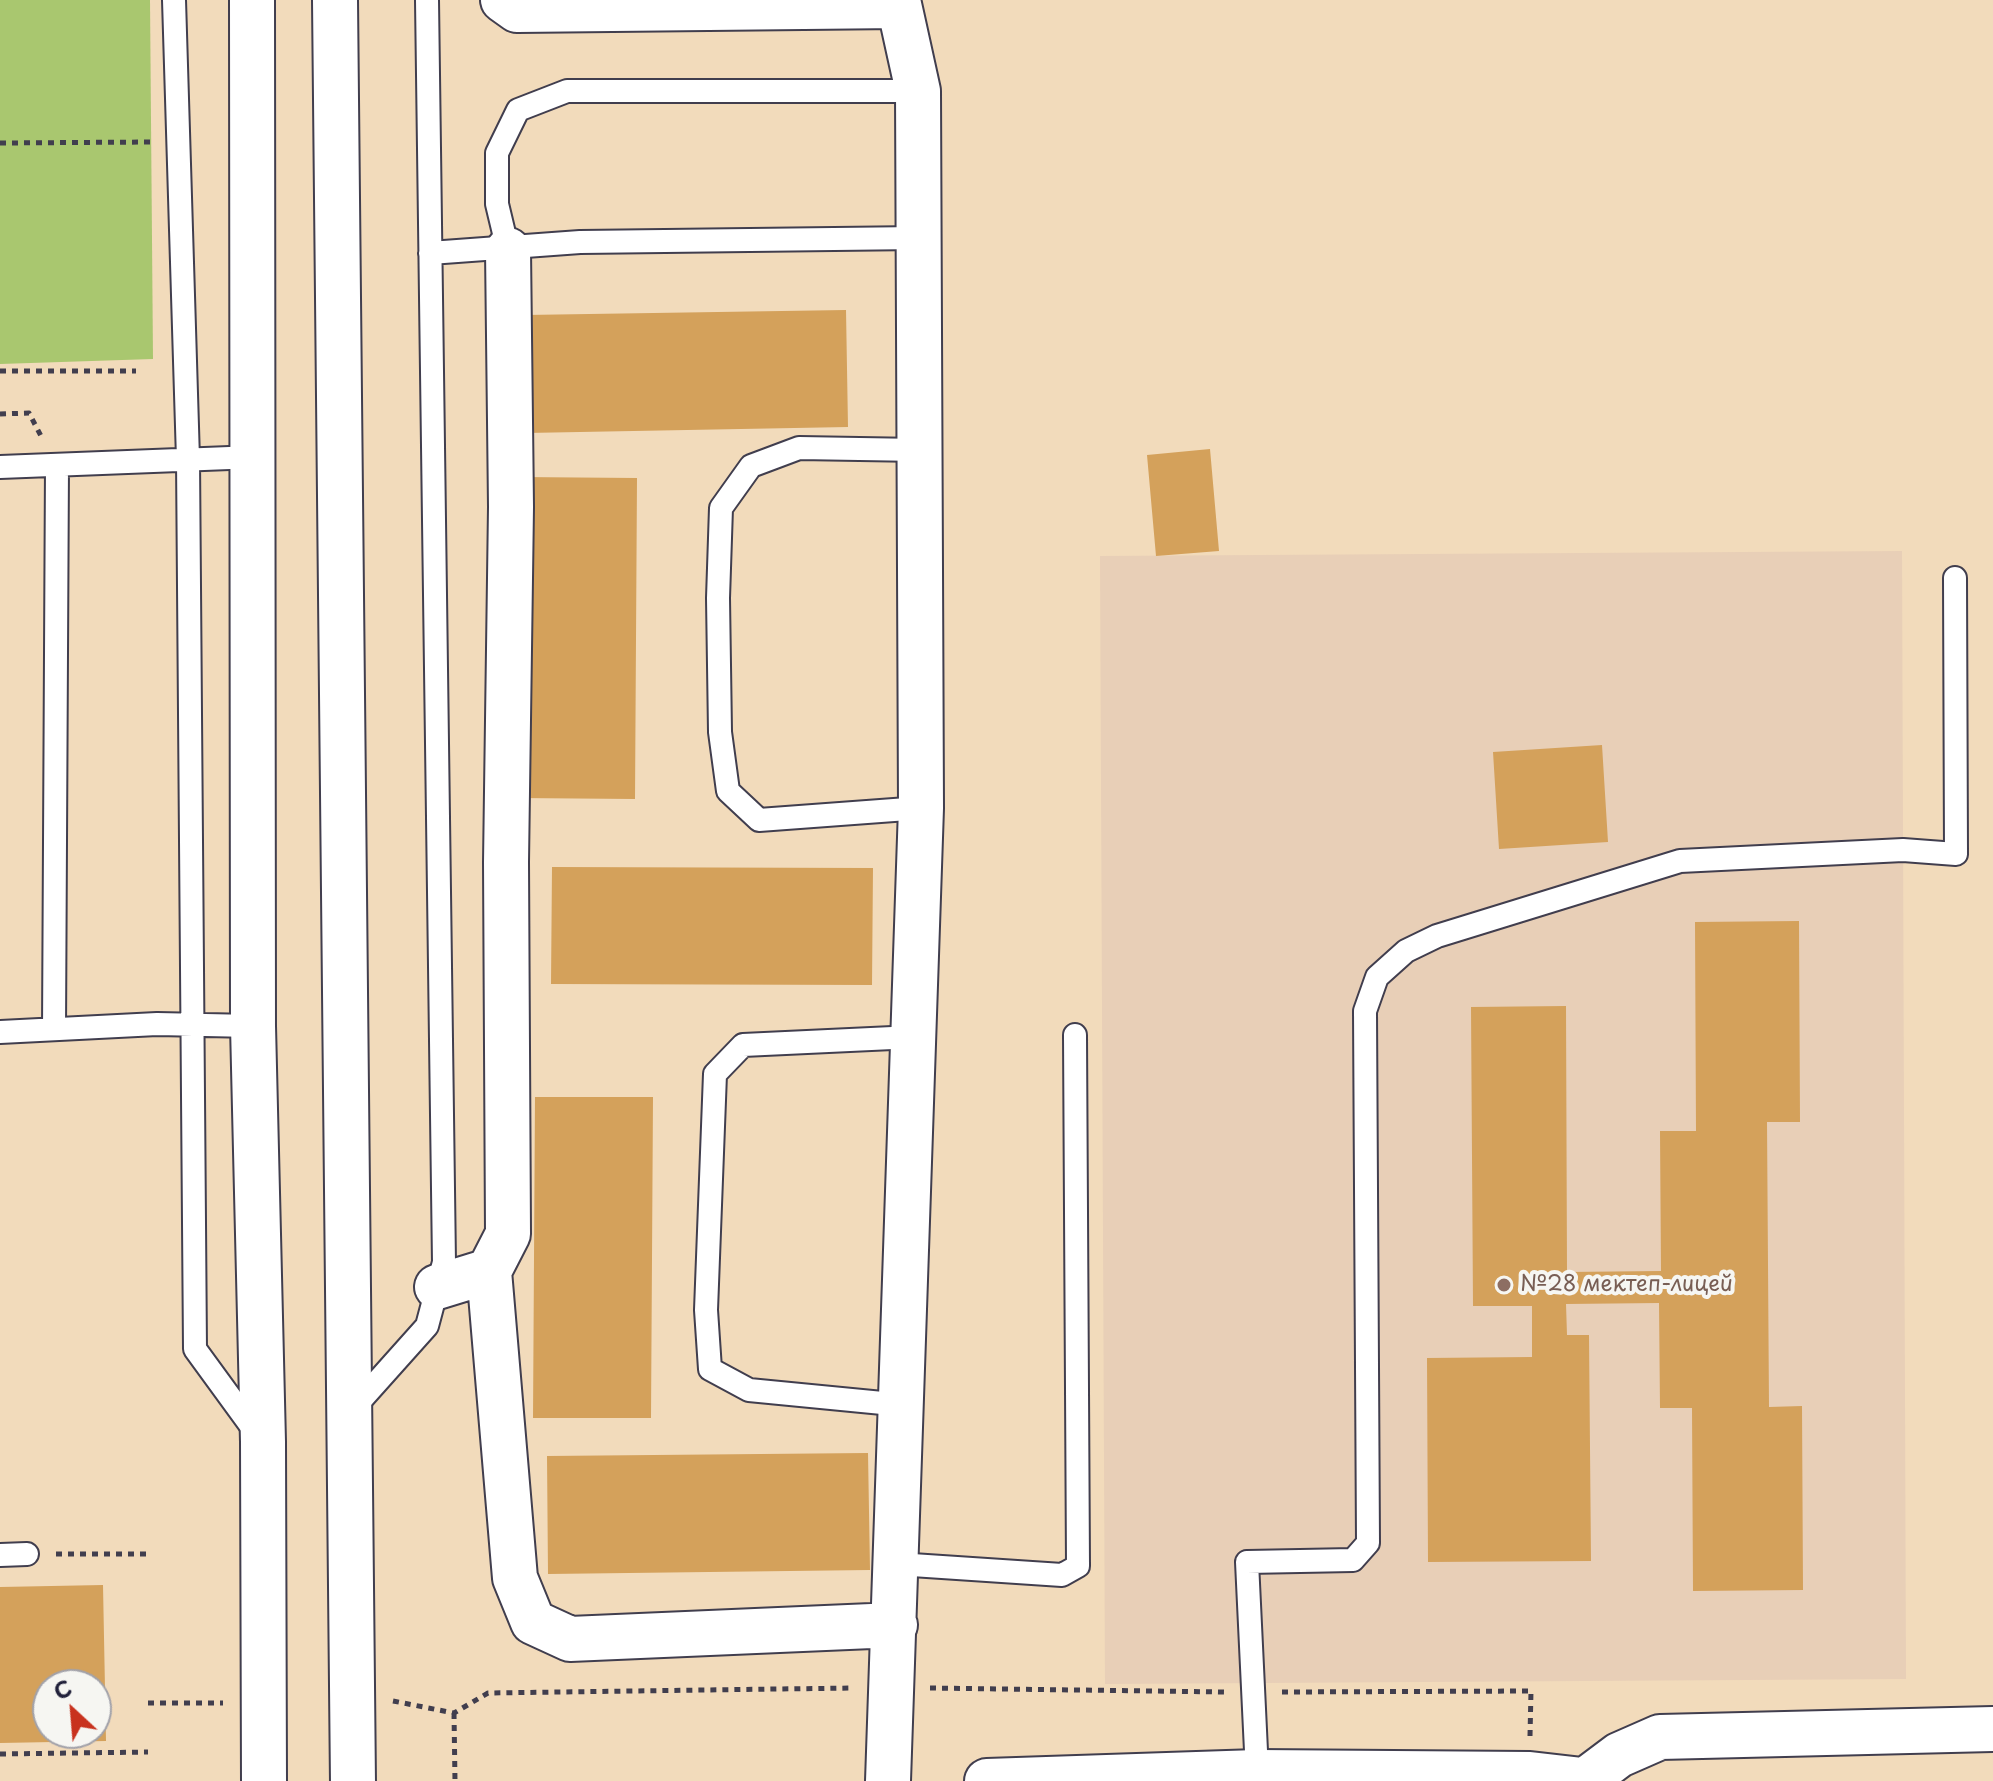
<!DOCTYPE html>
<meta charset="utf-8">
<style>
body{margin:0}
#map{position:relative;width:1993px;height:1781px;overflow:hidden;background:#f2dbbb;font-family:"Playpen Sans",sans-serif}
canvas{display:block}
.north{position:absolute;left:32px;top:1669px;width:80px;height:80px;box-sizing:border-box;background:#f6f6f2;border:2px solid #a1a1a9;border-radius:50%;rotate:334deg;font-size:22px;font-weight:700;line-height:32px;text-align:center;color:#22223b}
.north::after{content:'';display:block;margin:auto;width:28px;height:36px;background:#c8321e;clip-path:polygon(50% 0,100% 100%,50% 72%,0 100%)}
</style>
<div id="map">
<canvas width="1993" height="1781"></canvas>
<div class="north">С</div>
</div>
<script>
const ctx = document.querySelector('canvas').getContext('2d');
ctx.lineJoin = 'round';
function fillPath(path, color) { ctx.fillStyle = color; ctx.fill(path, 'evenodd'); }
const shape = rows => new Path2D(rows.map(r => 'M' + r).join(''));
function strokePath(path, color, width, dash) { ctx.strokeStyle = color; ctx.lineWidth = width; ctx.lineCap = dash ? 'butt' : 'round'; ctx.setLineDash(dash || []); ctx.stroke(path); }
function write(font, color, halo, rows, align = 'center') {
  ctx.font = font + ' "Playpen Sans",sans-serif'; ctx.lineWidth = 8; ctx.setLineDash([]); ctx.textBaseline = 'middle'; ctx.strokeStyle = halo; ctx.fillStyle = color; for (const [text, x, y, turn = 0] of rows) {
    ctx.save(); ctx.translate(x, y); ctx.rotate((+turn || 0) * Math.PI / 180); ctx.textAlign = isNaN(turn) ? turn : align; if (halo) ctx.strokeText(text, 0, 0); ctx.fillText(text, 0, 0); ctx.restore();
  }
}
fillPath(shape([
 [1902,551,1906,1679,1105,1684,1100,556]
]), '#e8cfb7');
fillPath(shape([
 [0,0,150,0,153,359,0,364]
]), '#a9c76f');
fillPath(shape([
 [846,310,848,427,526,433,525,315],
 [1210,449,1219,551,1156,556,1147,455],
 [519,477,637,478,635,799,517,798],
 [1602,745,1608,842,1499,849,1493,752],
 [552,867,873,868,872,985,551,984],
 [1799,921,1800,1122,1767,1122,1769,1407,1802,1406,1803,1590,1693,1591,1692,1408,1660,1408,1659,1303,1566,1304,1567,1335,1589,1335,1591,1561,1428,1562,1427,1358,1532,1357,1532,1306,1473,1306,1471,1007,1566,1006,1567,1272,1661,1271,1660,1131,1696,1131,1695,922],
 [535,1097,653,1097,651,1418,533,1418],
 [868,1453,870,1570,548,1574,547,1456],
 [103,1585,106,1741,0,1743,0,1587],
 [48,1685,96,1685,96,1733,48,1733]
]), '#d4a15b');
const service = shape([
 [174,0,188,459,195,1349,257,1434],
 [508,250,497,204,497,153,518,110,567,91,918,91],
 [430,253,580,242,919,238],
 [920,450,799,448,751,466,721,508,718,598,720,732,728,791,759,820,921,808],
 [0,467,255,457],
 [54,1029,57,465],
 [0,1032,157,1024,253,1026],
 [903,1405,749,1390,710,1369,706,1310,715,1074,743,1045,914,1037],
 [351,1411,427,1326,444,1262,427,0],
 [0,1555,27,1554],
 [897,1564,1062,1575,1078,1566,1075,1035],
 [1257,1772,1247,1562,1353,1560,1368,1543,1365,1011,1377,977,1406,951,1437,936,1680,861,1903,850,1956,854,1955,578]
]);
const minor = shape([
 [503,0,517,10,899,6],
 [489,1271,515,1578,533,1622,570,1639,895,1625],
 [437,1287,489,1271,508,1234,506,862,511,507,508,250],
 [1587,1779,1619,1755,1660,1737,1993,1729],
 [888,1781,921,808,918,91,898,0],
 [987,1781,1257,1772,1530,1774,1591,1781]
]);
const tertiary = shape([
 [252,0,253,1026,263,1442,264,1781],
 [335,0,353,1781]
]);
strokePath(service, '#413e4e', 26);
strokePath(minor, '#413e4e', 48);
strokePath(tertiary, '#413e4e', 48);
strokePath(shape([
 [0,143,152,142],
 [0,371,136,371],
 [0,414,29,413,41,436],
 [56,1554,150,1554],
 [930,1688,1224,1692],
 [1282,1692,1531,1691,1530,1736],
 [393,1701,454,1713,488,1693,852,1688],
 [148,1703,223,1703],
 [454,1713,455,1781],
 [0,1754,148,1752]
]), '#413e4e', 5, [6, 6]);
strokePath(service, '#fff', 22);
strokePath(minor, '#fff', 44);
strokePath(tertiary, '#fff', 44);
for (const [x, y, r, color] of [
 [1504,1285,8,"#8d6e63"]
]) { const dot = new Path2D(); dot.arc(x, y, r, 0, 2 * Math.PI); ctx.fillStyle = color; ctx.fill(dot); strokePath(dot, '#f6f6f2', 3); }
write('22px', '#785e54', '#f6f6f2', [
 ["№28 мектеп-лицей",1520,1285]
], 'left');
</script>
